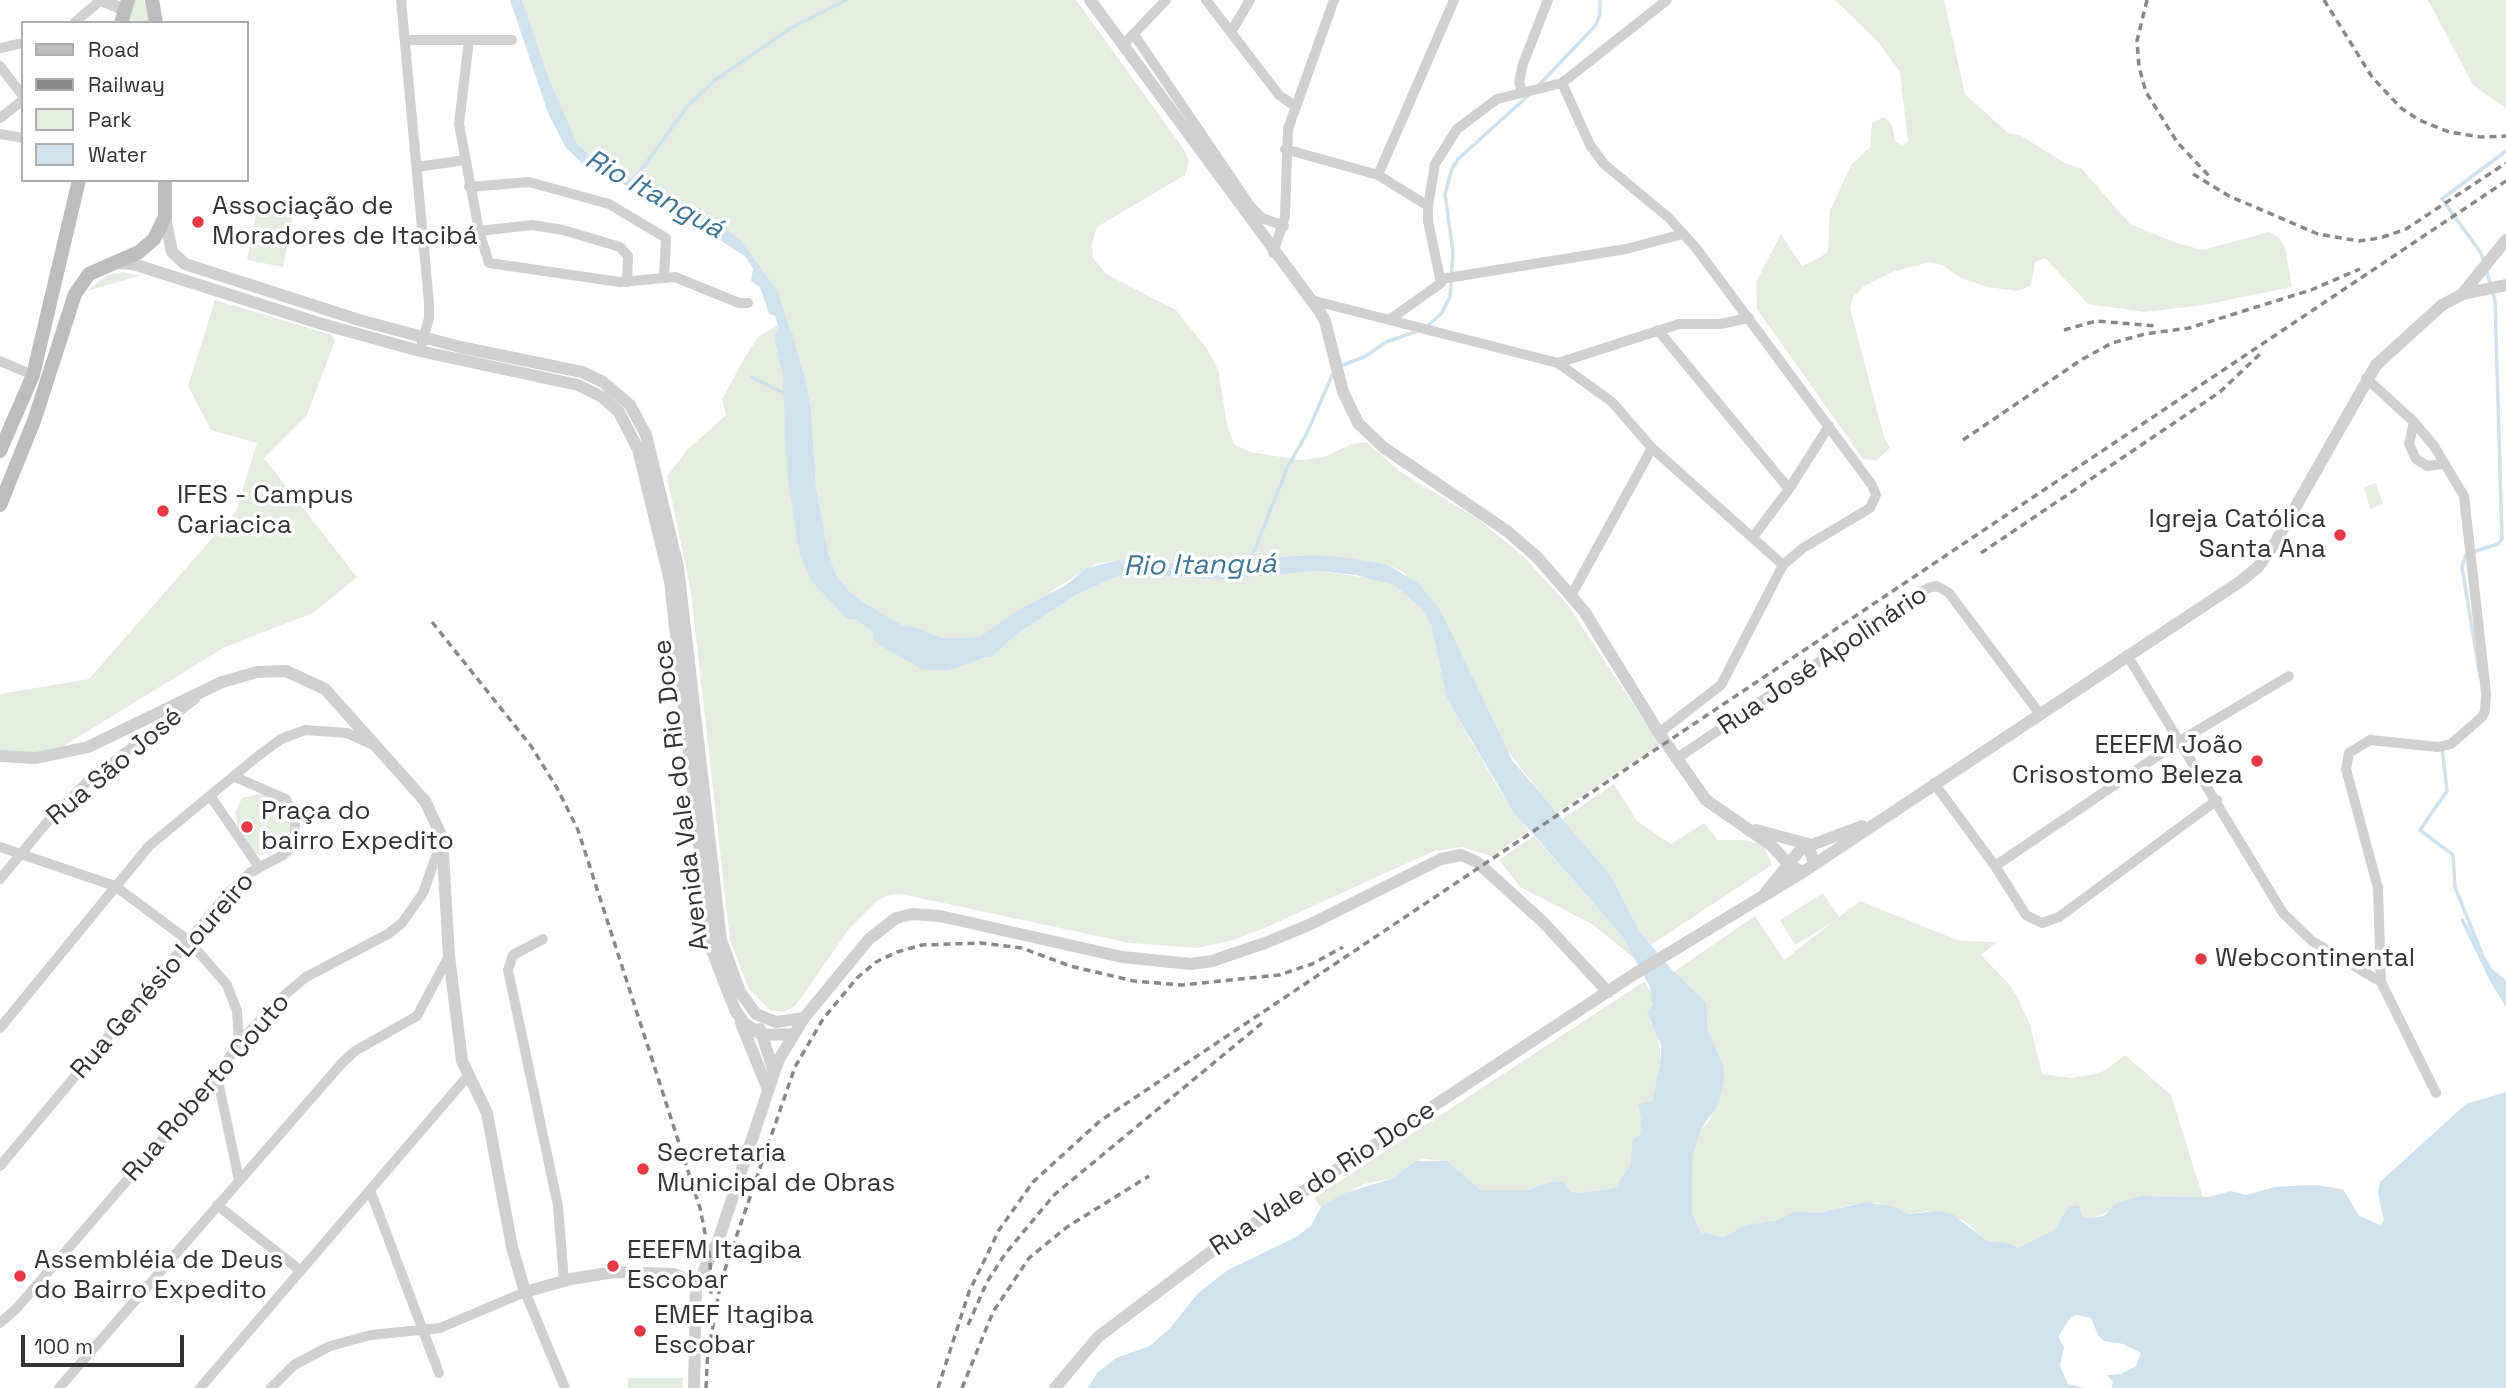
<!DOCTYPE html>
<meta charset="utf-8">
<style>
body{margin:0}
#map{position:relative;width:2506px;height:1388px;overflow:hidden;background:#fff;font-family:"Space Grotesk",sans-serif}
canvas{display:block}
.legend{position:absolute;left:21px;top:21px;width:228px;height:161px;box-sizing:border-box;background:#fff;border:2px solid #adadad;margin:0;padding:9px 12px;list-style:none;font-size:21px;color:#333}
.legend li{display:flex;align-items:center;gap:14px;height:35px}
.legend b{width:35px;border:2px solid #adadad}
.scale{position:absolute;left:21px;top:1335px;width:163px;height:32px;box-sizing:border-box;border:4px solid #333;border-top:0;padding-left:9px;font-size:21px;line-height:24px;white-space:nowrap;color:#333;-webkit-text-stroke:5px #fff;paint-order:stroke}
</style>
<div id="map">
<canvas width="2506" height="1388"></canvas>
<ul class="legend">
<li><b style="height:9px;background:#bdbdbd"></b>Road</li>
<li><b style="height:9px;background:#888"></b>Railway</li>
<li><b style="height:19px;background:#e6ecdf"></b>Park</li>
<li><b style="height:19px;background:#cfe2ee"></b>Water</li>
</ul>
<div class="scale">100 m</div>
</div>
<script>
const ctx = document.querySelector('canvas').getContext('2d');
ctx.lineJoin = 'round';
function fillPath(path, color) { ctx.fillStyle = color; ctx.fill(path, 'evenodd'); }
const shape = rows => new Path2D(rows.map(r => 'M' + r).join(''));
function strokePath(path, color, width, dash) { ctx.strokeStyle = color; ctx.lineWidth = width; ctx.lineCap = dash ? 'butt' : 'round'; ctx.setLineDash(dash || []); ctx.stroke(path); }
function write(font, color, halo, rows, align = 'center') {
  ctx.font = font + ' "Space Grotesk",sans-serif'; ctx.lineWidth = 7; ctx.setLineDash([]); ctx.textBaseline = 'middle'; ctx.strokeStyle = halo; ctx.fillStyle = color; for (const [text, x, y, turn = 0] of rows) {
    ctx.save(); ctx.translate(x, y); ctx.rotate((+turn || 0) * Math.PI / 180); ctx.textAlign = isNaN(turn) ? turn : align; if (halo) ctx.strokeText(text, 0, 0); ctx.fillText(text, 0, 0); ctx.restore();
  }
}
fillPath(shape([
 [133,0,144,0,150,23,128,23],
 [522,0,1076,0,1183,148,1189,162,1185,175,1097,227,1092,244,1093,258,1106,274,1176,310,1207,349,1218,369,1227,424,1234,444,1250,452,1301,460,1324,457,1352,444,1367,442,1399,471,1478,519,1524,557,1567,604,1660,745,1556,813,1503,745,1441,611,1403,572,1386,564,1312,555,1167,563,1119,560,1095,564,979,637,940,638,921,629,902,625,868,605,851,593,836,575,828,552,816,487,811,407,805,378,778,291,739,238,696,209,601,164,578,145,549,79],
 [1835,0,1944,0,1965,94,2008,133,2020,135,2063,162,2082,169,2130,224,2171,241,2202,250,2269,232,2279,237,2285,248,2292,287,2203,305,2145,312,2088,304,2045,258,2035,262,2031,285,2018,291,1987,287,1959,277,1943,265,1930,262,1895,271,1863,287,1853,297,1850,308,1884,437,1890,448,1876,461,1863,459,1757,309,1756,282,1781,234,1802,266,1821,257,1828,251,1830,211,1851,165,1870,147,1872,123,1884,117,1892,125,1895,141,1902,145,1908,142,1900,72,1878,42],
 [2428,0,2506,0,2506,108,2473,85],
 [257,210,293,217,283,267,247,260],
 [123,272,139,276,87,291,107,275],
 [215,300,332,335,335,341,307,415,264,458,357,577,313,613,225,647,62,747,45,752,0,752,0,694,89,679,236,511,257,443,211,430,188,386],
 [778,325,794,377,792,421,840,605,990,657,1017,634,1077,594,1124,574,1220,580,1316,571,1377,579,1394,585,1421,608,1431,625,1447,699,1498,788,1529,831,1492,856,1462,847,1434,851,1267,927,1233,940,1197,948,1130,943,901,894,889,895,878,900,849,929,796,1005,784,1012,770,1010,749,989,730,940,691,592,667,476,688,449,726,415,722,399,745,357,758,337],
 [2376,483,2383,504,2370,509,2364,487],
 [1614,784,1637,821,1671,844,1704,823,1718,840,1745,840,1764,846,1772,865,1651,945,1640,932,1611,876,1562,819],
 [264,793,291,808,292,838,283,848,262,855,255,853,246,843,238,827,235,812,242,798],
 [1534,836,1622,936,1635,959,1592,924,1520,887,1499,860],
 [1823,893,1839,917,1860,901,1960,941,1997,942,1981,955,2009,984,2018,998,2030,1025,2042,1074,2071,1078,2095,1074,2106,1070,2125,1055,2171,1095,2203,1197,2143,1196,2093,1218,2083,1217,2077,1205,2069,1208,2054,1230,2018,1248,1989,1242,1963,1220,1927,1211,1907,1214,1876,1203,1855,1204,1818,1213,1794,1211,1778,1220,1748,1225,1724,1237,1700,1232,1692,1212,1693,1156,1701,1129,1710,1120,1723,1065,1708,1030,1706,1002,1673,972,1755,916,1784,960,1833,922,1795,945,1780,920],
 [1645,981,1652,996,1650,1022,1657,1034,1661,1059,1652,1101,1648,1103,1639,1136,1632,1148,1630,1165,1615,1188,1577,1193,1570,1191,1564,1181,1550,1182,1528,1190,1479,1190,1447,1161,1424,1159,1415,1161,1394,1178,1364,1184,1321,1207,1314,1198],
 [628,1378,683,1378,683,1388,628,1388]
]), '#e6ecdf');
fillPath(shape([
 [510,0,522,0,549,79,578,145,601,164,696,209,739,238,778,291,805,378,811,407,816,487,828,552,836,575,851,593,868,605,902,625,921,629,941,638,979,637,1022,608,1066,585,1087,568,1119,560,1155,564,1312,555,1341,557,1386,564,1418,583,1441,611,1512,760,1611,876,1640,932,1673,971,1706,1002,1708,1030,1723,1065,1724,1079,1719,1103,1701,1129,1693,1156,1692,1212,1700,1232,1724,1237,1747,1225,1778,1220,1794,1211,1818,1213,1866,1202,1895,1207,1907,1214,1939,1211,1952,1214,1989,1242,2004,1242,2018,1248,2054,1230,2069,1207,2078,1205,2083,1217,2093,1218,2104,1216,2118,1202,2143,1196,2208,1197,2231,1191,2246,1195,2274,1187,2314,1185,2343,1189,2359,1216,2380,1225,2384,1220,2378,1194,2380,1182,2466,1104,2506,1092,2506,1388,2111,1388,2113,1382,2107,1375,2121,1374,2136,1366,2141,1353,2123,1344,2104,1341,2098,1335,2091,1318,2077,1315,2071,1317,2058,1337,2064,1347,2060,1366,2068,1384,2084,1388,1088,1388,1097,1373,1116,1358,1150,1346,1171,1327,1198,1293,1228,1270,1296,1237,1311,1226,1321,1207,1345,1193,1394,1178,1415,1161,1447,1161,1480,1190,1528,1190,1550,1182,1564,1181,1570,1191,1577,1193,1615,1188,1630,1165,1633,1139,1639,1136,1642,1124,1638,1104,1652,1101,1661,1059,1661,1046,1647,1012,1652,1006,1650,987,1622,936,1513,811,1447,699,1431,625,1421,608,1394,585,1356,575,1316,571,1220,580,1124,574,1077,594,1017,634,991,657,945,660,888,645,840,605,815,551,806,512,792,421,794,376,775,316,769,314,760,287,751,281,753,269,746,257,697,225,697,222,582,163,566,148,548,113],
 [2463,918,2492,969,2506,980,2506,1007,2490,981,2460,919]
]), '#cfe2ee');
strokePath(shape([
 [1538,86,1596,25,1600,14,1600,0],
 [633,181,687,107,714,81,791,28,846,0],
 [2484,262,2481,253,2442,199,2506,151],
 [1425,328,1441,314,1450,297,1453,252,1445,194,1452,169,1458,159,1530,94],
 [1340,366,1364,357,1386,342,1418,331],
 [751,377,792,397],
 [1250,562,1287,468,1307,433,1334,371],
 [2480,677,2462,567,2466,554,2498,544,2502,539,2495,300,2486,269],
 [2442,748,2447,791,2420,830,2453,855,2455,887,2482,954]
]), '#cfe2ee', 3.5);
strokePath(shape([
 [784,338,792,373,797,477,809,552,819,575,852,610],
 [883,636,925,660,946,661,974,651]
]), '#cfe2ee', 19);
strokePath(shape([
 [401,0,429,303,429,318,420,351],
 [1206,0,1279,95,1296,107],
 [74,23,101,0],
 [1231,32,1250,0],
 [1135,36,1251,207,1262,218,1284,226],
 [405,40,512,40],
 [469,40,459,124,479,231,489,263,620,282,675,277,739,303,748,303],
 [1123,45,1166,0],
 [0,48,23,43],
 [0,66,23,96],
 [1562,83,1590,145,1604,164,1669,218,1696,248,1872,485,1876,495,1870,508,1803,548,1783,565,1721,685,1659,733],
 [1522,91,1519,82,1523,64,1548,0],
 [0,118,23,100],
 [0,134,23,138],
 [1285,149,1378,175,1428,206],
 [417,167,465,160],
 [1378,175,1454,0],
 [469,187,529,182,609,204,666,238,664,277],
 [479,231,532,225,563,230,620,247,628,256,627,282],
 [1273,253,1285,217,1288,129,1334,0],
 [1441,279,1626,249,1683,234],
 [1311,300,1558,363,1612,402,1652,448,1783,565],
 [1392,318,1441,283,1428,221,1428,206,1435,164,1457,129,1497,99,1562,83,1667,0],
 [1658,330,1789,489],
 [0,361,33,375],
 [1558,363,1679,324,1720,324,1749,318],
 [2366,378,2414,422,2434,446,2464,496,2486,693,2485,711,2482,717,2451,744,2438,747,2370,740,2349,753,2346,769,2378,888,2381,982,2436,1093],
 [2414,422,2409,444,2416,459,2427,466,2442,464],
 [1753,537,1789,489,1829,426],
 [1572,594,1652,448],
 [2127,655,2283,913,2312,941,2381,982],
 [1676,759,1928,588,1937,586,1949,593,2040,714],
 [1934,783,1995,866,2026,915,2042,923,2059,917,2217,800],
 [211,797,259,867],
 [0,847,115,886,189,941,227,985,237,1011,239,1042],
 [1995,866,2178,742,2289,676],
 [0,879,49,820,86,783,195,699],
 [543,939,513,955,508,970,558,1206,564,1281],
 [0,1028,149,846,258,756,281,739,305,730,347,733,373,745],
 [217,1076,239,1180],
 [0,1166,230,891,251,872,283,855,295,844,295,816,286,799,235,777],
 [370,1190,439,1373],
 [217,1205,301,1271],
 [0,1323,16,1309,217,1076,239,1042,288,992,306,977,388,934,402,923,423,893,440,845],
 [59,1388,342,1063,355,1051,417,1016,449,956],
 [200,1388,467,1077],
 [271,1388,294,1365,330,1346,371,1335,440,1328,525,1292,565,1388]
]), '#d0d0d0', 10);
strokePath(shape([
 [101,0,125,10],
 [1090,0,1320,312,1325,321,1343,392,1358,423,1383,447,1507,531,1537,557,1584,611,1659,733,1706,800,1771,845,1790,866,1803,872],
 [165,217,172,252,185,264,359,320,460,347,582,372,603,382,630,405,646,435,678,567,721,940,740,992,756,1014,776,1022,804,1018],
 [115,263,133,264,322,324,420,351,578,385,602,397,619,412,638,449,670,581,710,945,735,1010,744,1023,762,1035,792,1034],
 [2463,293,2506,240],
 [0,756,36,758,88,747,222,682,257,672,286,671,325,689,425,801,442,837,449,956,462,1061,487,1113,512,1247,525,1292,571,1279,614,1272,674,1274,697,1283],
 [1756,830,1808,844,1814,864],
 [1766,892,1801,849,1862,826],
 [741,1023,767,1087],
 [760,1029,774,1072],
 [694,1388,696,1287,718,1241,778,1061,804,1018,869,939,896,918,913,914,940,916,1122,957,1191,964,1212,961,1265,943,1309,925,1441,859,1461,855,1477,862,1543,922,1608,992],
 [1055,1388,1098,1337,1208,1254,1636,973,1803,872,2241,581,2258,567,2275,543,2376,365,2442,305,2463,294,2506,285]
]), '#d0d0d0', 12);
strokePath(shape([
 [152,0,156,23],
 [121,23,128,0],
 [0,451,33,375,79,180],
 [0,505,34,421,75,294,89,274,139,252,154,239,165,217,165,180]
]), '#bdbdbd', 14);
strokePath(shape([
 [2147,0,2137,41,2139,67,2146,92,2177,142,2211,178],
 [2324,0,2372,77,2401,108,2419,120,2449,132,2481,137,2506,136],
 [2193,174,2229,196,2318,234,2359,241,2380,238,2406,229,2506,163],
 [2064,330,2096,321,2157,326],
 [1963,440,2081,360,2112,343,2145,334,2189,328,2311,290,2360,269],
 [1981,553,2220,392,2260,354],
 [432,622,531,746,557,788,578,830,700,1208,710,1258,711,1297],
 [968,1325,987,1282,1005,1254,1054,1195,1262,1023],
 [708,1353,721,1281,795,1067,823,1019,857,978,876,962,897,952,922,945,981,943,1022,948,1070,966,1134,981,1182,985,1279,975,1312,964,1343,947],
 [706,1388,708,1346],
 [938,1388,969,1292,999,1230,1033,1182,1100,1121,2506,181],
 [962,1388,993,1312,1029,1258,1067,1227,1149,1176]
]), '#888', 3.5, [7, 5]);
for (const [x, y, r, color] of [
 [198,222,7,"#e63946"],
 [163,511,7,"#e63946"],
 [2340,535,7,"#e63946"],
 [2257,761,7,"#e63946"],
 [247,827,7,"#e63946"],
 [2201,959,7,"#e63946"],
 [643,1169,7,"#e63946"],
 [613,1266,7,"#e63946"],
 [20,1276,7,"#e63946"],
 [640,1331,7,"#e63946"]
]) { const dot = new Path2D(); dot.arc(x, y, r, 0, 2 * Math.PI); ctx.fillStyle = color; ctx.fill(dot); strokePath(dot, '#fff', 2.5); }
write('26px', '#333', '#fff', [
 ["Associação de",212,207],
 ["Moradores de Itacibá",212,237],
 ["IFES - Campus",177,496],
 ["Cariacica",177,526],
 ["Igreja Católica",2326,520,"right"],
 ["Santa Ana",2326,550,"right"],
 ["EEEFM João",2243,746,"right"],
 ["Crisostomo Beleza",2243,776,"right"],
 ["Praça do",261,812],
 ["bairro Expedito",261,842],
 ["Webcontinental",2215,959],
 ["Secretaria",657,1154],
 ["Municipal de Obras",657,1184],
 ["EEEFM Itagiba",627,1251],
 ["Escobar",627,1281],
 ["Assembléia de Deus",34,1261],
 ["do Bairro Expedito",34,1291],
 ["EMEF Itagiba",654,1316],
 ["Escobar",654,1346]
], 'left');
write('26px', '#333', '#fff', [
 ["Rua José Apolinário",1823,661,-34],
 ["Rua São José",115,767,-40],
 ["Avenida Vale do Rio Doce",682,795,-97],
 ["Rua Genésio Loureiro",163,976,-49],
 ["Rua Roberto Couto",207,1088,-49],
 ["Rua Vale do Rio Doce",1323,1179,-33]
]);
write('italic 28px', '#3f7597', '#fff', [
 ["Rio Itanguá",654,195,29],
 ["Rio Itanguá",1200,566,-1]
]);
</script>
